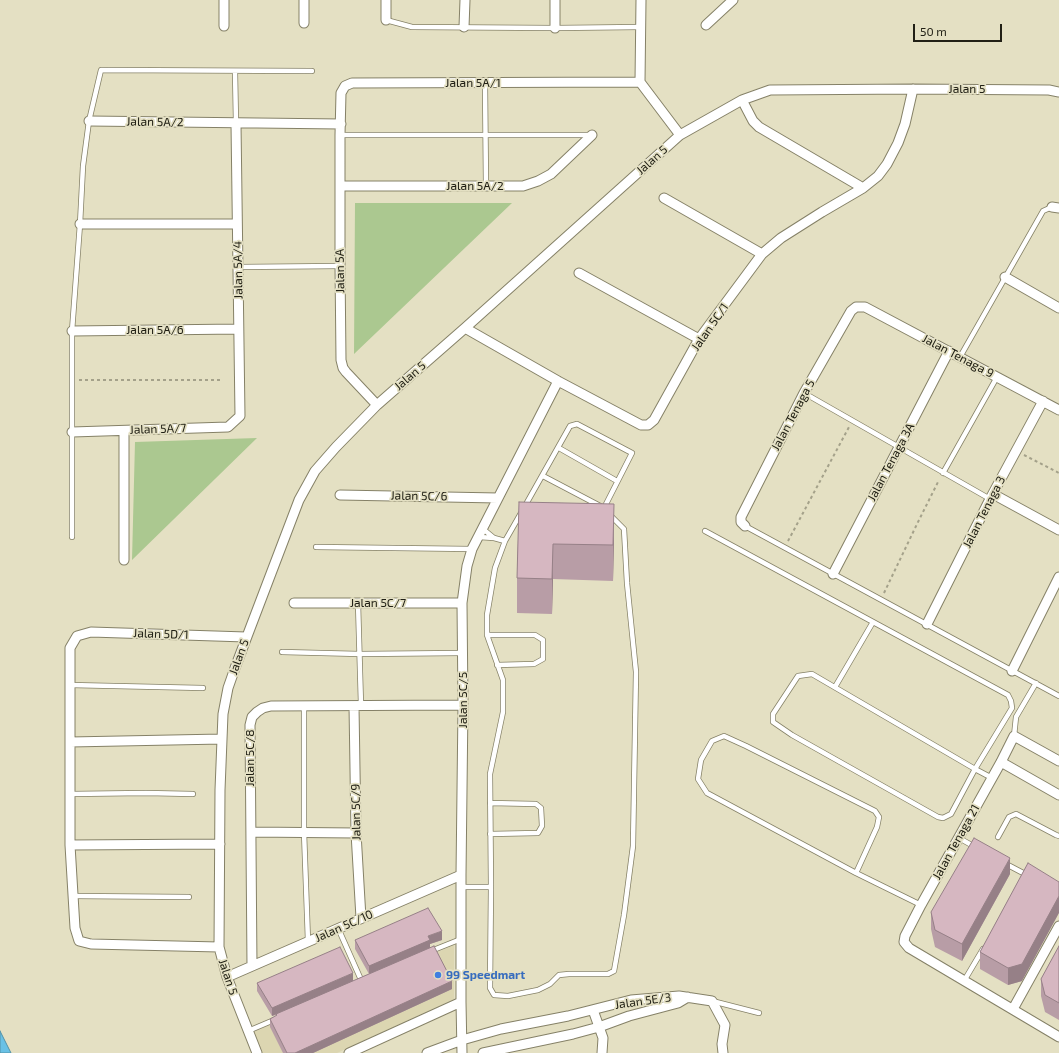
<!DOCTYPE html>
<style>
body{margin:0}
#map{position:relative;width:1059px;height:1053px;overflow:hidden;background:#e4e0c3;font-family:"Exo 2",sans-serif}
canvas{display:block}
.scale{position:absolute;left:913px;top:24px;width:89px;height:18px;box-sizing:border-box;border:2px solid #212015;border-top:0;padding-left:5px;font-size:12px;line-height:14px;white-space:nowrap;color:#212015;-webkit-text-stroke:3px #e4e0c3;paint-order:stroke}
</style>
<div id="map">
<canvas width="1059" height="1053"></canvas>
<div class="scale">50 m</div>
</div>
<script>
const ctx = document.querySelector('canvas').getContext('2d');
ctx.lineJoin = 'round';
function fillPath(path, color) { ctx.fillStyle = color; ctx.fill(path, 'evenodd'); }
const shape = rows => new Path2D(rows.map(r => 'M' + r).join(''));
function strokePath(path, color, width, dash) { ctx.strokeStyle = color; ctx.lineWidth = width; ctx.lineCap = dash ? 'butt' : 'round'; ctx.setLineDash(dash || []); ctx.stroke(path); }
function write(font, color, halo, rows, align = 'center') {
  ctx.font = font + ' "Exo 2",sans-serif'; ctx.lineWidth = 3.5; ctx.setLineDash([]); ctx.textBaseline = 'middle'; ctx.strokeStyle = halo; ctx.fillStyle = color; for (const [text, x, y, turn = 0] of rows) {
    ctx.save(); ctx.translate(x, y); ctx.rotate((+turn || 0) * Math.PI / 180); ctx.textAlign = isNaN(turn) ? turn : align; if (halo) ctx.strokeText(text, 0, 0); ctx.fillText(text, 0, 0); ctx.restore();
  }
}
fillPath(shape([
 [454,945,454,999,337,1053,262,1053,253,1032]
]), '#dcd6b1');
fillPath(shape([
 [355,203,512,203,354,354],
 [257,438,132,560,135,442]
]), '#abc890');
const water = shape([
 [0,1031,11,1053,0,1053,0,1031]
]);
fillPath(water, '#69c1e5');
strokePath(water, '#5391a7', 1);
const lane = shape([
 [386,20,412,27,555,28,641,27],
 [235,71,236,123],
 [485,83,486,186],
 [340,135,591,135],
 [238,267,340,266],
 [960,357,1043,211,1052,207],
 [804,393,990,499],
 [559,448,617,481],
 [943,473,997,377],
 [543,476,602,507],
 [525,506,570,426,577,424,632,453,604,508],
 [521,513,505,541,495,568,487,615,487,635,503,680,503,712,490,774,491,887,490,988,494,995,508,996,538,990,550,984,559,975,569,974,608,974,614,971,624,915,633,846,636,672,627,583,624,529,611,516],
 [745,526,1059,696],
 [483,529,494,538],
 [705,531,1008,695,1011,701,1012,708,975,769,951,814,943,818,938,817,792,735,773,722,773,714,798,676,812,674,975,769,992,778],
 [72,537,72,331,80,224,83,166,89,121,101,70,312,71],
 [479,537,494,538,505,541],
 [316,547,472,549],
 [358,603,361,705],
 [487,635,535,635,543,640,543,659,534,664,497,665],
 [282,652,360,654,462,653],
 [70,685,203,688],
 [835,687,873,622],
 [304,706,304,832,308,941],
 [1014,736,1016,717,1036,683],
 [70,794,146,793,193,794],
 [490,803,536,804,541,808,542,826,538,833,490,834],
 [998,837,1009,817,1016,814,1056,835,1059,836],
 [959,838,975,847],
 [1006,864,1027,875],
 [856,873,877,827,879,817,875,811,746,746,724,736,712,741,701,760,698,779,707,793,856,873,921,905],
 [461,887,491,887],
 [73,896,189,897],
 [338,928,362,982],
 [431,951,461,939],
 [964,981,983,949],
 [712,1001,759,1013],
 [248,1031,274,1020]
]);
const street = shape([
 [224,0,224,26],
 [304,0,304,23],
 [386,0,386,20],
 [555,0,555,28],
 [641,0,640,82,680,135],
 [706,25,733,0],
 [464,27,465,0],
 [742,100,753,121,759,127,863,188],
 [89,121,341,124],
 [340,186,523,186,538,181,551,174,592,135],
 [664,198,762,254],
 [1052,207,1059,208],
 [80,224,237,224],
 [579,273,699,339],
 [1005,277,1059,308],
 [465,328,558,381,641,425,648,425,654,420,699,339,762,254,781,238,822,212,863,188,878,176,887,164,898,143,905,124,913,89],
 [72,331,238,329],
 [377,405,346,372,343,368,341,360,340,266,340,135,341,93,345,86,352,83,640,82],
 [72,432,228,427,240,416,236,124],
 [993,494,1059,530],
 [340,495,498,498],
 [745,526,741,522,741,517,804,393,851,311,856,307,865,307,1059,410],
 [124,560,124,431],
 [833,574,949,351],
 [294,603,462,603],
 [927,624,990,499,1043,401],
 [1012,671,1059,577],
 [354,706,356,833,361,918],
 [70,742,222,739],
 [1059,761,1014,736,1001,762,921,905,905,936,904,942,909,948,1059,1037],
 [1001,762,1059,795],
 [251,832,356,833],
 [70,845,220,844],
 [219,947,91,944,79,941,75,928,70,845,70,648,77,636,91,632,246,637],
 [252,966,250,725,252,717,257,712,263,708,271,706,463,705],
 [227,977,461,875],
 [1013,1009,1059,926],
 [593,1010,603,1038,602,1053],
 [257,1053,227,977,219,947,220,790,223,714,228,688,235,668,299,500,315,471,336,447,377,405,465,328,680,135,742,100,770,90,913,89,1049,90,1059,92],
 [349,1053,461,1002],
 [427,1053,462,1040,501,1029,568,1016,631,1000,679,996,712,1001,725,1025,722,1044,723,1053],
 [462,1053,461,1002,461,875,463,705,462,603,467,566,472,549,558,381],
 [483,1053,573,1034,599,1027,629,1016,678,1003,688,997]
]);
strokePath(lane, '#858167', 6);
strokePath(street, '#858167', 11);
strokePath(shape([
 [79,380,222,380],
 [1024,455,1059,473],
 [788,541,849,427],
 [884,593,917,524,939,480]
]), '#a4a18a', 2, [3, 3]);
strokePath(lane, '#fff', 4.5);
strokePath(street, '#fff', 9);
fillPath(shape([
 [519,502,614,540,613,581,553,579,552,614,517,613,517,578],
 [1028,863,1022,981,1008,985,980,969,980,952],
 [1010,874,962,961,935,947,931,929,931,912],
 [355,940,442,940,430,944,430,948,452,989,313,1053,283,1053,270,1027,270,1019,276,1016,276,1015,272,1016,257,991,257,983,353,981,369,974,355,949],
 [1059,946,1059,1020,1045,1012,1041,996,1041,979]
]), '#b89da6');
fillPath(shape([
 [614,504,614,540,613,581,613,545],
 [553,544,553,579,552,614,552,579],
 [1010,858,1010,874,962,961,962,944],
 [1059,896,1059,913,1022,981,1008,985,1008,968],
 [442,931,442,940,430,944,430,948,369,974,369,966,428,936],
 [353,973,353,982,272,1016,272,1008],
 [452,981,452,989,313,1053,295,1053]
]), '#968087');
const building = shape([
 [519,502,614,504,613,545,553,544,552,579,517,578,519,502],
 [974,838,1010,858,962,944,935,930,931,912,974,838],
 [1028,863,1059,882,1059,896,1022,964,1008,968,980,952,1028,863],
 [428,908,442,931,428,936,430,940,369,966,355,940,428,908],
 [434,946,452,981,295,1053,287,1053,270,1019,277,1015,276,1014,434,946],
 [1059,946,1059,1003,1045,995,1041,979,1059,946],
 [340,947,353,973,272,1008,257,983,340,947]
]);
fillPath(building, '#d6b7c1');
strokePath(building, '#968087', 1);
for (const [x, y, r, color] of [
 [438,975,4,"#3f7fe0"]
]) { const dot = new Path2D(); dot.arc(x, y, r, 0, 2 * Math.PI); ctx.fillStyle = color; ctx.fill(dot); strokePath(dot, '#e4e0c3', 1.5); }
write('12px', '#212015', '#e4e0c3', [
 ["Jalan 5A/1",473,83],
 ["Jalan 5",967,89],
 ["Jalan 5A/2",155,122,1],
 ["Jalan 5",652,160,-42],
 ["Jalan 5A/2",475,186],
 ["Jalan 5A/4",238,270,-91],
 ["Jalan 5A",340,271,-91],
 ["Jalan 5C/1",710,327,-55],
 ["Jalan 5A/6",155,330],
 ["Jalan Tenaga 9",958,356,28],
 ["Jalan 5",410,376,-41],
 ["Jalan Tenaga 5",793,415,-62],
 ["Jalan 5A/7",158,429,-2],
 ["Jalan Tenaga 3A",891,462,-62],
 ["Jalan 5C/6",419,496,1],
 ["Jalan Tenaga 3",984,512,-63],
 ["Jalan 5C/7",378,603],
 ["Jalan 5D/1",161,634,2],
 ["Jalan 5",239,657,-70],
 ["Jalan 5C/5",463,700,-90],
 ["Jalan 5C/8",250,758,-90],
 ["Jalan 5C/9",356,812,-91],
 ["Jalan Tenaga 21",956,842,-61],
 ["Jalan 5C/10",344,926,-24],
 ["Jalan 5",228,977,72],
 ["Jalan 5E/3",643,1001,-8]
]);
write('bold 12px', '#366cbe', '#e4e0c3', [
 ["99 Speedmart",446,975]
], 'left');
</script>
